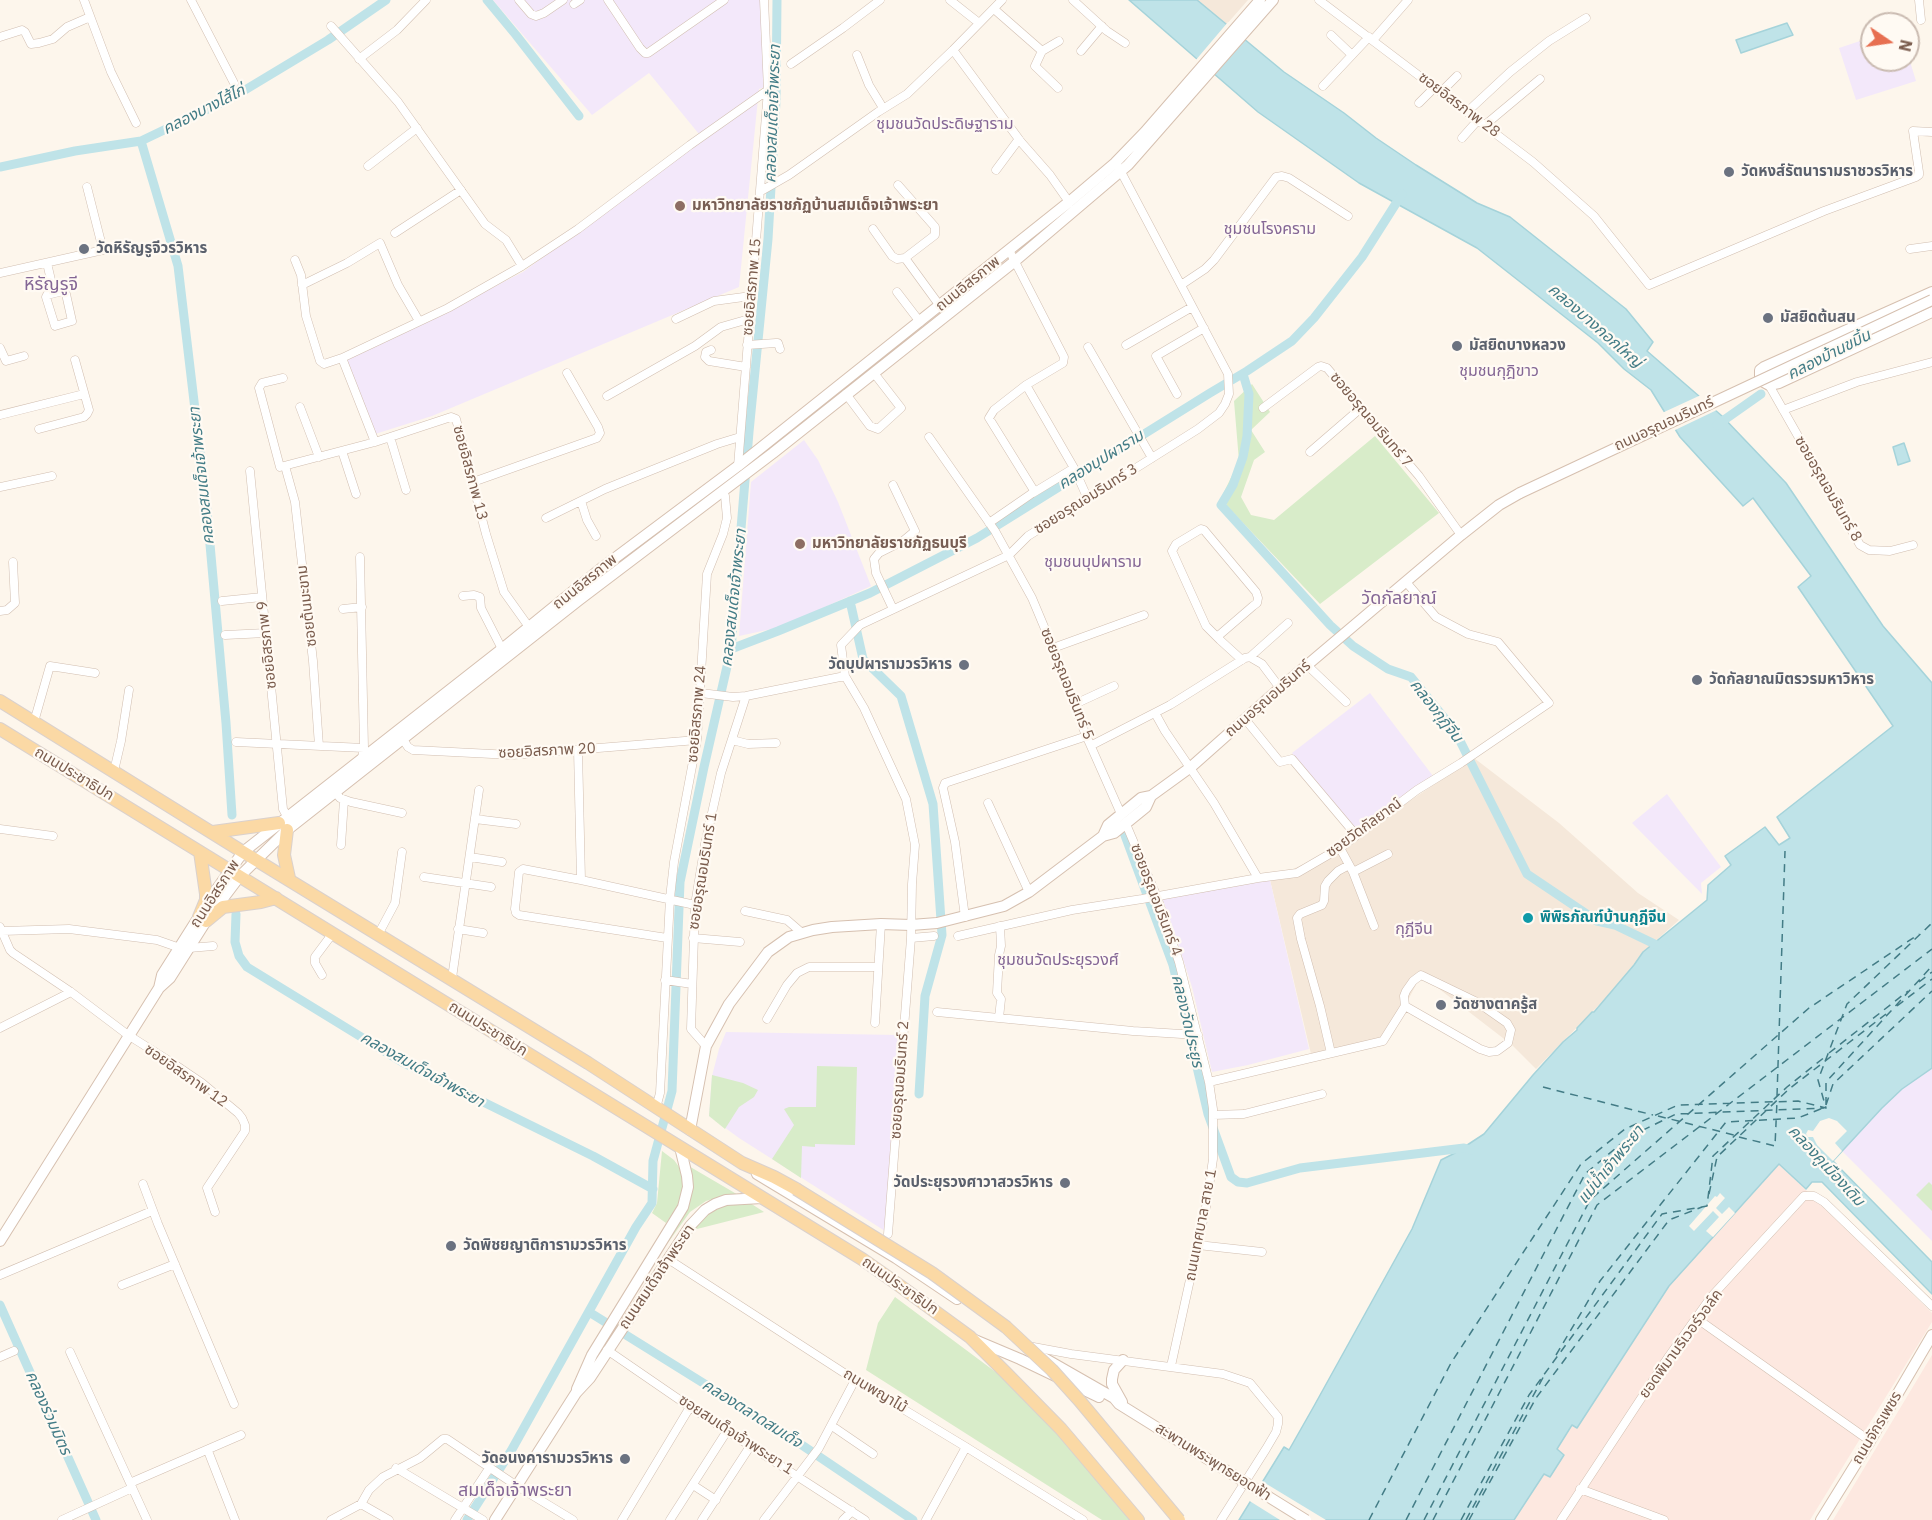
<!DOCTYPE html>
<meta charset="utf-8">
<style>
body{margin:0}
#map{position:relative;width:1932px;height:1520px;overflow:hidden;background:#fdf6ec;font-family:"IBM Plex Sans",sans-serif}
canvas{display:block}
.north{position:absolute;left:1860px;top:12px;width:60px;height:60px;box-sizing:border-box;background:#fffaf3;border:2px solid #cabbb1;border-radius:50%;rotate:103deg;font-size:16px;font-weight:700;line-height:24px;text-align:center;color:#7a5c4d}
.north::after{content:'';display:block;margin:auto;width:21px;height:27px;background:#e76f51;clip-path:polygon(50% 0,100% 100%,50% 72%,0 100%)}
</style>
<div id="map">
<canvas width="1932" height="1520"></canvas>
<div class="north">N</div>
</div>
<script>
const ctx = document.querySelector('canvas').getContext('2d');
ctx.lineJoin = 'round';
function fillPath(path, color) { ctx.fillStyle = color; ctx.fill(path, 'evenodd'); }
const shape = rows => new Path2D(rows.map(r => 'M' + r).join(''));
function strokePath(path, color, width, dash) { ctx.strokeStyle = color; ctx.lineWidth = width; ctx.lineCap = dash ? 'butt' : 'round'; ctx.setLineDash(dash || []); ctx.stroke(path); }
function write(font, color, halo, rows, align = 'center') {
  ctx.font = font + ' "IBM Plex Sans","Noto Sans Thai",sans-serif'; ctx.lineWidth = 4.5; ctx.setLineDash([]); ctx.textBaseline = 'middle'; ctx.strokeStyle = halo; ctx.fillStyle = color; for (const [text, x, y, turn = 0] of rows) {
    ctx.save(); ctx.translate(x, y); ctx.rotate((+turn || 0) * Math.PI / 180); ctx.textAlign = isNaN(turn) ? turn : align; if (halo) ctx.strokeText(text, 0, 0); ctx.fillText(text, 0, 0); ctx.restore();
  }
}
fillPath(shape([
 [1197,0,1248,0,1226,25],
 [1474,758,1559,823,1638,893,1679,920,1651,945,1604,1000,1536,1069,1512,1045,1421,975,1405,1006,1382,1038,1311,1054,1270,880,1344,845]
]), '#f5e8da');
fillPath(shape([
 [1779,1164,1932,1313,1932,1322,1810,1520,1514,1520,1545,1473,1550,1477,1564,1455,1556,1450,1573,1425,1577,1427,1669,1286],
 [1932,1355,1932,1520,1833,1520]
]), '#fde8e0');
fillPath(shape([
 [493,0,768,0,771,85,759,89,739,287,432,416,372,435,342,356,476,296,523,272,703,139,649,73,592,115],
 [1872,37,1872,60,1908,60,1908,55,1916,81,1856,100,1839,48],
 [804,440,818,460,838,502,871,586,781,627,739,636,751,482],
 [1370,693,1433,776,1354,836,1292,753],
 [1667,794,1721,867,1701,883,1702,894,1632,823],
 [1270,880,1309,1049,1248,1065,1212,1072,1192,987,1173,928,1162,898],
 [726,1032,898,1035,885,1231,739,1138,709,1116,712,1076,719,1049],
 [1932,1068,1932,1241,1842,1151,1882,1108,1902,1089]
]), '#f3e8fa');
fillPath(shape([
 [1252,384,1270,412,1251,430,1265,452,1254,460,1241,497,1251,515,1274,520,1375,436,1439,513,1320,604,1227,506,1223,494,1239,461,1234,401],
 [817,1066,857,1067,855,1145,815,1144,815,1147,802,1146,801,1178,772,1159,794,1125,784,1109,789,1107,816,1107],
 [712,1075,743,1083,758,1090,754,1097,739,1107,725,1129,709,1116],
 [662,1151,674,1160,682,1171,683,1192,677,1207,666,1223,652,1213,657,1203],
 [687,1165,740,1196,722,1196,706,1201,690,1212,667,1244,688,1205,693,1190,693,1180],
 [1929,1182,1932,1185,1932,1211,1916,1195],
 [747,1201,764,1212,697,1229,693,1226,717,1205],
 [895,1297,1001,1376,1055,1429,1131,1520,1102,1520,866,1370,878,1323]
]), '#d8ecc9');
const water = shape([
 [1129,0,1197,0,1284,72,1344,113,1376,138,1416,165,1477,203,1510,217,1626,309,1653,342,1647,351,1722,416,1786,483,1883,626,1932,683,1932,1068,1902,1089,1882,1108,1833,1161,1932,1262,1932,1294,1822,1182,1812,1182,1806,1189,1779,1164,1669,1286,1577,1428,1572,1425,1557,1449,1564,1455,1550,1477,1544,1474,1514,1520,1239,1520,1284,1447,1289,1450,1314,1406,1412,1229,1441,1160,1455,1153,1484,1134,1533,1075,1563,1042,1577,1030,1577,1028,1592,1012,1594,1012,1634,965,1643,952,1707,900,1708,885,1731,865,1725,856,1765,827,1779,845,1790,838,1777,817,1893,726,1798,587,1811,576,1753,498,1743,506,1680,437,1651,390,1624,369,1598,343,1477,248,1359,183,1258,112,1129,0],
 [1787,23,1793,35,1741,53,1736,40,1787,23],
 [1904,443,1910,461,1898,465,1893,447,1904,443]
]);
fillPath(water, '#bfe3e8');
strokePath(water, '#a5d3da', 1.5);
fillPath(shape([
 [1228,22,1246,37,1212,76,1195,61],
 [1701,395,1719,409,1673,431,1662,413],
 [1829,1118,1837,1121,1847,1131,1835,1143,1842,1151,1833,1161,1817,1145,1813,1137,1808,1137,1806,1134,1808,1130,1813,1131,1820,1121],
 [1720,1193,1725,1198,1716,1208,1722,1214,1729,1207,1735,1213,1713,1237,1706,1231,1719,1217,1713,1211,1694,1231,1689,1226,1715,1196,1717,1197],
 [1260,1480,1326,1520,1280,1520,1248,1500]
]), '#fdf6ec');
strokePath(shape([
 [487,0,516,35,579,116],
 [141,141,178,266,207,511,226,723,232,815],
 [0,167,75,151,141,141,235,96,328,40,386,0],
 [1243,374,1249,394,1247,436,1243,457,1233,485,1221,505,1330,625,1353,646,1388,669,1411,677,1455,731,1527,874,1597,921,1615,925,1665,949],
 [1717,425,1761,394],
 [850,601,863,659,901,696,933,804,942,935,925,996,919,1094],
 [731,649,778,631,870,593,977,538,1210,393,1247,371,1292,341,1314,318,1362,257,1402,194],
 [1120,822,1173,965,1208,1114,1231,1177,1238,1182,1247,1183,1300,1168,1464,1148,1475,1151],
 [236,914,235,942,239,956,247,967,402,1062,593,1156,653,1189],
 [0,1305,96,1520],
 [589,1312,790,1437,913,1520],
 [467,1520,511,1451,636,1227,652,1203,653,1161,672,1091,680,882,704,767,731,649,749,432,768,239,776,101,777,0]
]), '#bfe3e8', 9);
strokePath(shape([
 [1919,982,1932,972],
 [1897,1006,1932,979],
 [1829,1053,1908,991],
 [1543,1087,1653,1115],
 [1777,1096,1785,851],
 [1826,1105,1826,1082,1932,966],
 [1826,1105,1833,1084,1932,991],
 [1658,1116,1734,1135],
 [1739,1137,1775,1146,1777,1101],
 [1709,1194,1717,1157,1789,1089,1886,1014],
 [1556,1355,1600,1281,1726,1122,1798,1118,1823,1108],
 [1369,1520,1451,1363,1581,1164,1625,1129,1678,1105,1798,1101,1826,1108,1818,1080,1847,1004,1932,923],
 [1406,1520,1585,1174,1629,1137,1676,1114,1824,1108],
 [1424,1520,1590,1200,1809,1008,1919,934],
 [1433,1520,1597,1205,1932,949],
 [1461,1520,1529,1395,1662,1214,1707,1206,1713,1156,1787,1087,1826,1056],
 [1466,1520,1546,1372],
 [1469,1520,1536,1398,1669,1220,1702,1207]
]), '#437c86', 1.5, [8, 6]);
const street = shape([
 [84,0,111,72,136,123],
 [191,0,234,83],
 [519,0,531,14,536,16,544,13,563,0],
 [608,0,640,48,645,53,648,53,724,0],
 [950,0,979,23],
 [1073,0,1107,31,1125,43],
 [1319,0,1533,162,1594,216,1649,285,1824,211,1916,177,1919,175,1919,172,1913,131,1932,132],
 [1919,0,1921,20],
 [574,4,580,0],
 [994,9,1042,51],
 [331,26,398,102,485,224,506,240,522,266],
 [1331,35,1352,55],
 [0,37,22,30,25,32,31,44,39,43,53,39,67,27,90,17],
 [1373,40,1408,0],
 [953,50,1021,142,1050,175,1069,202],
 [1081,51,1102,26],
 [857,55,869,85,883,108],
 [359,59,397,30,426,0],
 [791,64,843,28,880,0],
 [1323,86,1369,37],
 [1058,88,1035,66,1042,51,1059,41],
 [1441,92,1457,76],
 [1419,103,1435,87],
 [1467,112,1510,72,1549,41,1586,18],
 [1485,125,1540,79],
 [1462,138,1478,120],
 [368,166,417,128],
 [996,170,1019,139],
 [761,191,789,175,878,112,907,94,953,50,1002,0],
 [873,229,892,256,897,259,905,258,935,235,935,227,898,185],
 [395,233,461,190],
 [1910,249,1932,246],
 [1009,250,1064,357,1063,363,1026,385,1074,468,1087,497],
 [905,258,940,306],
 [295,260,301,275,306,316,320,361,324,364,342,358,448,308,522,266,578,229,690,145,768,90],
 [47,263,54,293],
 [0,273,103,250,87,187],
 [302,285,347,263,380,243,398,285,419,321],
 [1181,285,1205,269,1214,260,1276,177,1282,176,1289,178,1348,216],
 [63,291,66,294,72,321,55,326,46,297,47,295,63,291],
 [897,292,920,322],
 [676,319,714,301,751,296],
 [747,345,776,343,778,343,780,349],
 [1126,345,1192,307],
 [1088,347,1152,458],
 [0,348,6,361,24,356],
 [711,350,706,352,705,357,709,361,746,367],
 [342,358,375,442],
 [283,378,262,383,259,388,280,467,375,442,451,417,456,419,486,534,504,592,529,627],
 [1769,385,1860,545,1869,550,1890,551,1913,545],
 [846,394,870,426,878,429,901,408,877,377],
 [1177,394,1156,356,1204,328],
 [607,396,695,346,721,327,749,319],
 [300,407,319,457],
 [1263,408,1318,367,1321,366,1327,368,1419,476,1461,535],
 [1783,410,1857,382,1932,362],
 [0,415,84,394],
 [39,429,84,417,87,414,89,410,75,360],
 [390,437,406,490],
 [929,437,995,531,1032,598,1053,648,1085,733,1121,814],
 [342,451,356,494],
 [1310,452,1361,408],
 [285,466,295,502,313,661,319,746],
 [738,466,768,90,764,0],
 [250,471,282,799,283,809,288,818],
 [473,482,597,438,600,433,598,427,567,373],
 [893,485,915,531,903,541,879,553,874,559,876,573,893,609],
 [0,487,52,476],
 [1033,493,1074,468],
 [581,501,587,520,596,536],
 [546,518,605,489,717,444,740,437],
 [989,523,1034,492,1033,489,989,418,994,410,1026,385],
 [360,557,364,748,362,758],
 [463,596,474,595,480,597,481,608,502,649],
 [222,601,262,597],
 [343,609,362,607],
 [0,611,7,610,15,603,13,562],
 [225,635,266,633],
 [1217,637,1253,606,1257,603,1258,598,1256,592,1204,530,1201,529,1176,544,1172,551,1206,626,1220,640,1242,660],
 [1053,648,1144,615],
 [1250,657,1288,623],
 [1308,666,1346,702],
 [701,693,733,697,746,696,845,676],
 [1075,704,1114,686],
 [1155,713,1165,731,1214,803,1258,878],
 [1245,719,1280,762,1292,759,1356,835],
 [34,722,50,666,95,673],
 [402,738,408,747,413,750,512,755,697,740],
 [732,740,748,744,776,743],
 [236,742,364,748],
 [1092,745,1170,705,1245,658,1250,657,1262,664,1280,688],
 [578,750,581,880],
 [114,771,121,741,129,690],
 [335,792,340,798,351,802,402,813],
 [988,803,1029,892],
 [475,819,516,824],
 [1126,824,1157,897,1179,962,1209,1082,1213,1109,1213,1159,1206,1207,1171,1366],
 [0,829,53,836],
 [341,845,344,800],
 [1340,848,1353,872,1374,926],
 [470,857,502,862],
 [1353,872,1388,854],
 [424,877,491,887],
 [745,911,787,920,802,933],
 [965,917,955,842,943,788,945,783,1087,736],
 [0,927,10,950,13,953,71,992,128,1035,174,1064,202,1083,238,1113,242,1118,245,1125,245,1131,207,1188,215,1212],
 [458,929,483,933],
 [2,931,69,929,157,940,180,948],
 [379,933,395,903,402,852],
 [958,936,1072,910,1142,899,1258,878,1297,873,1340,848,1417,790,1461,763,1549,703,1498,642,1468,634,1436,617,1406,582],
 [667,938,519,915,516,913,515,909,519,872,523,869,581,880,695,905],
 [693,938,740,942],
 [911,938,934,936],
 [189,948,213,946],
 [322,975,315,963,315,957,333,933],
 [452,978,479,790],
 [665,980,692,984],
 [937,1012,1133,1031,1198,1035],
 [999,1018,1001,999,997,993,999,955,1001,946,1000,926],
 [767,1019,787,985,797,973,809,967,877,967],
 [875,1023,881,924],
 [0,1028,71,992],
 [706,1046,691,1029,695,905,705,844,721,773,746,696],
 [1331,1053,1320,1006,1301,939,1297,918,1300,914,1322,905,1324,901,1325,886,1328,881,1338,871,1349,865],
 [1209,1082,1383,1041,1405,1006,1404,996,1406,991,1413,981,1421,975,1477,1002,1507,1023,1511,1030,1508,1043,1497,1051,1489,1052,1480,1049,1405,1006],
 [656,1108,660,1093,670,898,674,862,697,740,707,574,723,534,727,518,725,496,722,492],
 [1213,1115,1244,1114,1322,1094],
 [143,1184,158,1224,234,1404],
 [888,1234,911,938,912,884,915,845,906,799,864,708,845,676,841,645,860,625,1009,555,1028,536,1198,429,1219,413,1225,404,1229,394,1228,374,1119,168],
 [1198,1245,1262,1252],
 [668,1259,855,1380,966,1447,1083,1520],
 [0,1275,152,1211],
 [122,1285,175,1264],
 [1696,1318,1870,1441],
 [1028,1346,1071,1354,1223,1374,1250,1383,1278,1417,1278,1424,1276,1432,1266,1449,1221,1520],
 [607,1350,690,1407,865,1520],
 [70,1352,147,1520],
 [0,1357,14,1351],
 [832,1426,873,1454],
 [208,1451,235,1520],
 [396,1468,483,1520],
 [130,1483,241,1435],
 [693,1485,716,1500],
 [1580,1489,1664,1520],
 [361,1504,389,1520],
 [62,1520,132,1488],
 [331,1520,361,1504,369,1490,383,1477,420,1458,443,1439,447,1439,517,1486,573,1520],
 [455,1520,490,1467],
 [622,1520,690,1407],
 [670,1520,727,1431],
 [702,1520,751,1445],
 [764,1520,819,1448,855,1380],
 [843,1520,852,1511],
 [926,1520,966,1447],
 [1561,1520,1669,1356,1711,1297,1804,1196,1814,1196,1824,1202,1932,1306]
]);
const secondary = shape([
 [1932,292,1764,367,1760,370,1760,380,1769,385,1779,383,1932,312],
 [1103,836,1114,833,1146,807,1151,796],
 [159,988,170,978,206,921,240,876,287,830,579,600,773,453,1015,261,1128,165,1273,0],
 [690,1130,706,1046,729,1004,768,952,789,937,813,930,832,927,881,924,911,925,937,923,1004,906,1029,892,1103,836,1108,825,1141,798,1151,796,1191,767,1280,688,1461,535,1499,505,1520,493],
 [757,1174,896,1258,957,1299],
 [0,1241,159,988,162,975,212,896,243,852,502,649,603,567,738,466,1069,202,1115,163,1145,132,1260,0],
 [975,1340,1020,1359,1099,1397],
 [1044,1358,1114,1398,1119,1404,1156,1427],
 [577,1389,592,1355,683,1207,688,1187,687,1176,680,1147],
 [1122,1402,1112,1384,1112,1379,1114,1370,1123,1360],
 [495,1520,576,1393,590,1378,690,1226,705,1210,715,1204,726,1200,762,1198],
 [1821,1520,1870,1441,1932,1335]
]);
const primary = shape([
 [0,701,243,852,588,1063,742,1163,774,1177,796,1189],
 [0,729,862,1259,896,1283,970,1337,1006,1373,1061,1429,1138,1520],
 [287,830,284,855,289,878],
 [213,832,279,823],
 [199,917,206,900,206,894,200,852],
 [206,921,223,907,261,902,276,898]
]);
strokePath(street, '#d1beb0', 9);
strokePath(secondary, '#d6c0b0', 12);
strokePath(primary, '#dad1cd', 14);
strokePath(street, '#fff', 8);
strokePath(secondary, '#fff', 10);
strokePath(primary, '#fbd9a5', 12);
const secondaryBridge = shape([
 [1520,493,1932,300],
 [1156,1427,1306,1520]
]);
const primaryBridge = shape([
 [796,1189,932,1273,1006,1327,1052,1370,1079,1400,1179,1520]
]);
strokePath(secondaryBridge, '#d6c0b0', 12, []);
strokePath(primaryBridge, '#dad1cd', 14, []);
strokePath(secondaryBridge, '#fff', 10);
strokePath(primaryBridge, '#fbd9a5', 12);
for (const [x, y, r, color] of [
 [1729,172,6,"#6b7280"],
 [680,206,6,"#8d6e63"],
 [84,249,6,"#6b7280"],
 [1768,318,6,"#6b7280"],
 [1457,346,6,"#6b7280"],
 [800,544,6,"#8d6e63"],
 [964,665,6,"#6b7280"],
 [1697,680,6,"#6b7280"],
 [1528,918,6,"#0f9aa8"],
 [1441,1005,6,"#6b7280"],
 [1065,1183,6,"#6b7280"],
 [451,1246,6,"#6b7280"],
 [625,1459,6,"#6b7280"]
]) { const dot = new Path2D(); dot.arc(x, y, r, 0, 2 * Math.PI); ctx.fillStyle = color; ctx.fill(dot); strokePath(dot, '#fffaf3', 2); }
write('15px', '#7a5c4d', '#fffaf3', [
 ["ซอยอิสรภาพ 28",1459,105,37],
 ["ถนนอิสรภาพ",968,284,-39],
 ["ซอยอิสรภาพ 15",752,287,-85],
 ["ซอยอรุณอมรินทร์ 7",1371,420,50],
 ["ถนนอรุณอมรินทร์",1664,424,-25],
 ["ซอยอิสรภาพ 13",470,473,75],
 ["ซอยอรุณอมรินทร์ 8",1828,489,60],
 ["ซอยอรุณอมรินทร์ 3",1086,499,-32],
 ["ถนนอิสรภาพ",585,582,-39],
 ["ซอยต้นมะขาม",307,606,-97],
 ["ซอยอิสรภาพ 9",267,645,-96],
 ["ซอยอรุณอมรินทร์ 5",1067,684,68],
 ["ถนนอรุณอมรินทร์",1268,699,-41],
 ["ซอยอิสรภาพ 24",697,714,-85],
 ["ซอยอิสรภาพ 20",547,751,-3],
 ["ถนนประชาธิปก",74,774,31],
 ["ซอยวัดกัลยาณ์",1364,828,-36],
 ["ซอยอรุณอมรินทร์ 1",703,871,-81],
 ["ถนนอิสรภาพ",215,894,-57],
 ["ซอยอรุณอมรินทร์ 4",1156,900,69],
 ["ถนนประชาธิปก",488,1029,32],
 ["ซอยอิสรภาพ 12",186,1076,35],
 ["ซอยอรุณอมรินทร์ 2",900,1080,-86],
 ["ถนนเทศบาล สาย 1",1201,1225,-79],
 ["ถนนสมเด็จเจ้าพระยา",657,1277,-56],
 ["ถนนประชาธิปก",900,1286,35],
 ["ยอดพิมานริเวอร์วอล์ค",1681,1344,-54],
 ["ถนนพญาไม้",875,1391,31],
 ["ถนนจักรเพชร",1877,1428,-59],
 ["ซอยสมเด็จเจ้าพระยา 1",736,1435,33],
 ["สะพานพระพุทธยอดฟ้า",1213,1462,32]
]);
write('bold 15px', '#5b616d', '#fffaf3', [
 ["วัดหงส์รัตนารามราชวรวิหาร",1741,172],
 ["วัดหิรัญรูจีวรวิหาร",96,249],
 ["มัสยิดต้นสน",1780,318],
 ["มัสยิดบางหลวง",1469,346],
 ["วัดบุปผารามวรวิหาร",952,665,"right"],
 ["วัดกัลยาณมิตรวรมหาวิหาร",1709,680],
 ["วัดซางตาครู้ส",1453,1005],
 ["วัดประยุรวงศาวาสวรวิหาร",1053,1183,"right"],
 ["วัดพิชยญาติการามวรวิหาร",463,1246],
 ["วัดอนงคารามวรวิหาร",613,1459,"right"]
], 'left');
write('bold 15px', '#785e54', '#fffaf3', [
 ["มหาวิทยาลัยราชภัฏบ้านสมเด็จเจ้าพระยา",692,206],
 ["มหาวิทยาลัยราชภัฏธนบุรี",812,544]
], 'left');
write('bold 15px', '#0d838f', '#fffaf3', [
 ["พิพิธภัณฑ์บ้านกุฎีจีน",1540,918]
], 'left');
write('italic 16px', '#437c86', '#fffaf3', [
 ["คลองบางไส้ไก่",204,110,-27],
 ["คลองสมเด็จเจ้าพระยา",773,114,-88],
 ["คลองบางกอกใหญ่",1595,326,41],
 ["คลองบ้านขมิ้น",1829,355,-27],
 ["คลองบุปผาราม",1101,460,-32],
 ["คลองสมเด็จเจ้าพระยา",202,476,-96],
 ["คลองสมเด็จเจ้าพระยา",734,598,-84],
 ["คลองกุฎีจีน",1436,711,52],
 ["คลองวัดประยูร",1187,1021,77],
 ["คลองสมเด็จเจ้าพระยา",422,1070,29],
 ["แม่น้ำเจ้าพระยา",1611,1165,-51],
 ["คลองคูเมืองเดิม",1826,1166,47],
 ["คลองร่วมมิตร",48,1413,66],
 ["คลองตลาดสมเด็จ",752,1414,32]
]);
write('16px', '#846695', '#fffaf3', [
 ["ชุมชนวัดประดิษฐาราม",945,124],
 ["ชุมชนโรงคราม",1270,229],
 ["ชุมชนกุฎิขาว",1499,371],
 ["ชุมชนบุปผาราม",1093,562],
 ["กุฎีจีน",1414,929],
 ["ชุมชนวัดประยุรวงศ์",1058,960]
]);
write('18px', '#846695', '#fffaf3', [
 ["หิรัญรูจี",51,285],
 ["วัดกัลยาณ์",1399,599],
 ["สมเด็จเจ้าพระยา",515,1491]
]);
</script>
